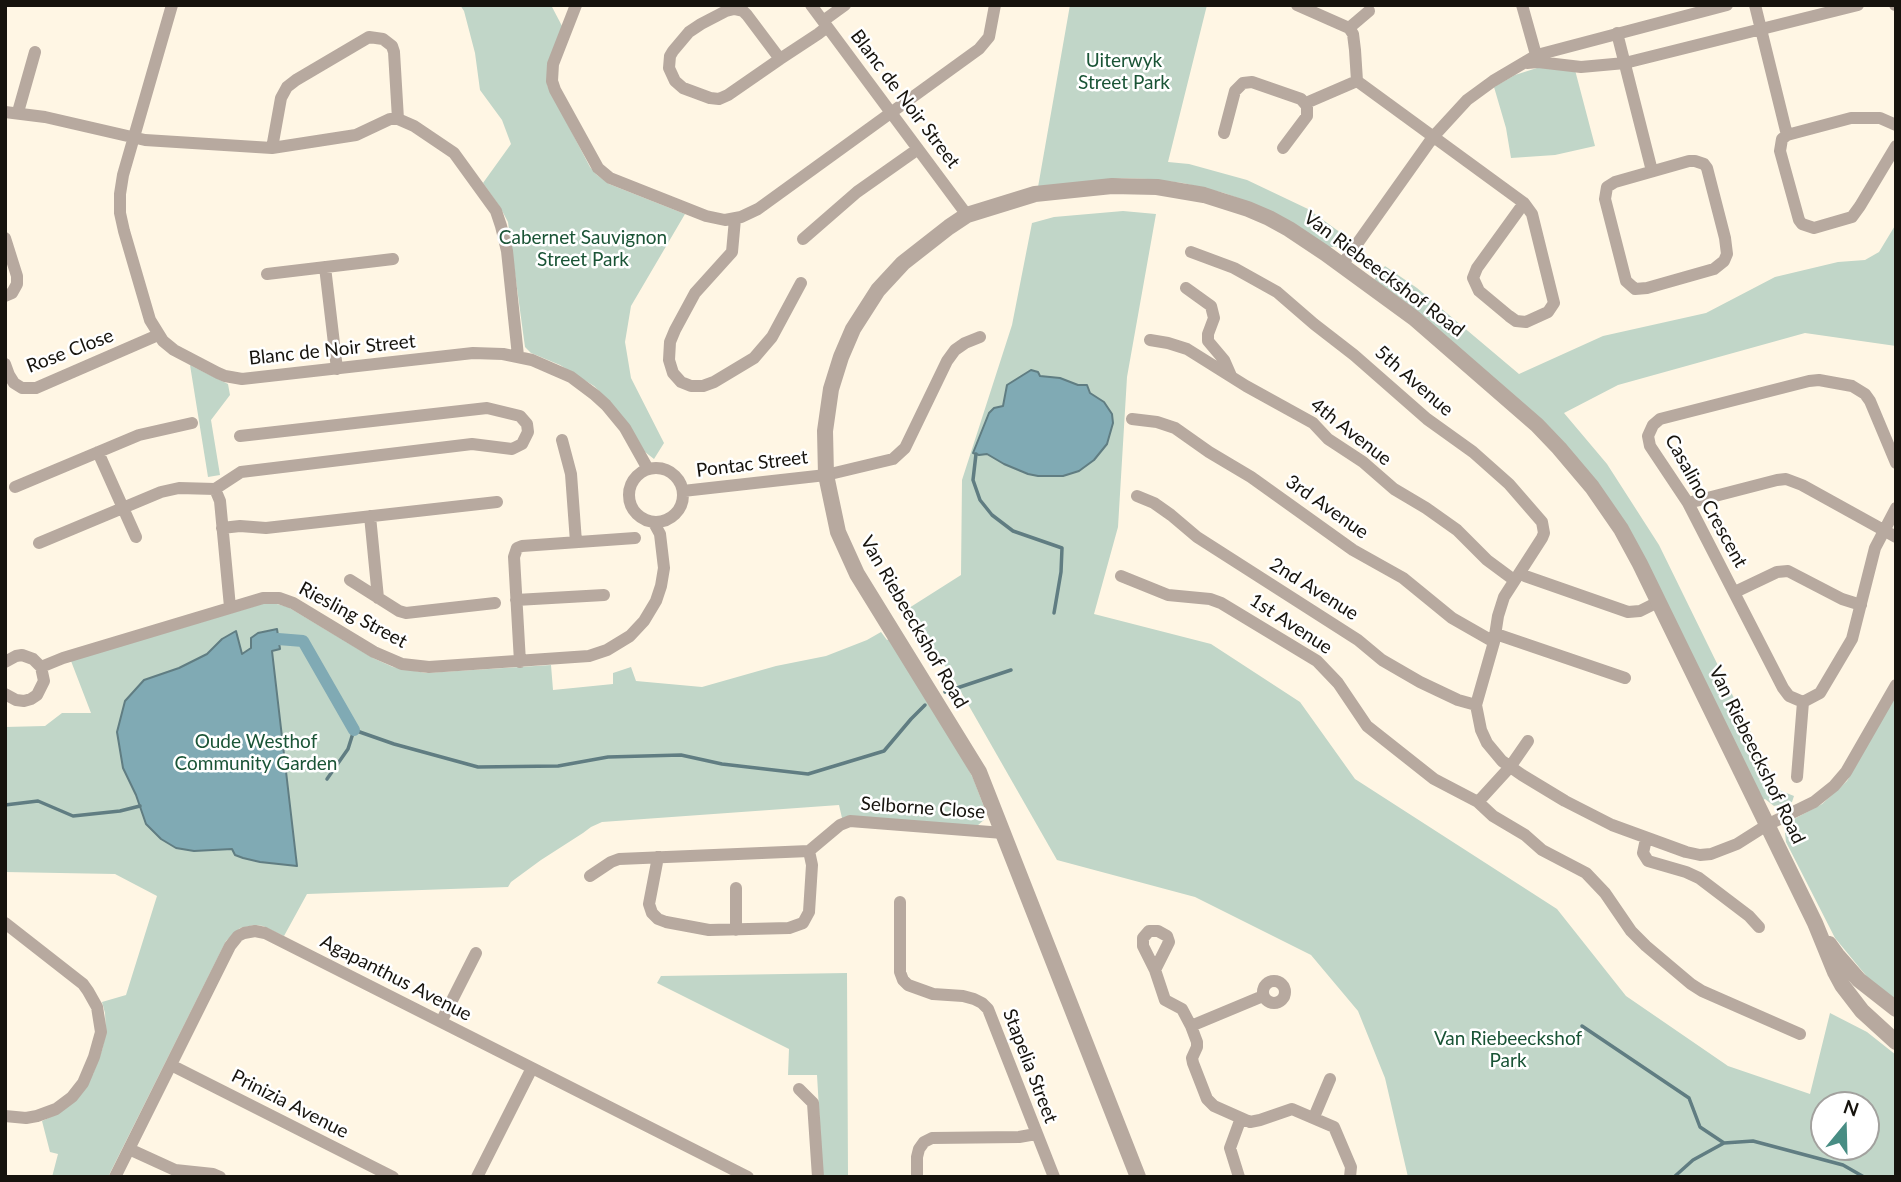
<!DOCTYPE html>
<style>
body{margin:0}
#map{position:relative;width:1901px;height:1182px;overflow:hidden;background:#fff6e4;font-family:Lato,sans-serif}
canvas{display:block}
.frame{position:absolute;inset:0;border:7px solid #16130d;pointer-events:none}
.north{position:absolute;left:1810px;top:1091px;width:70px;height:70px;box-sizing:border-box;background:#fff;border:2px solid #a2a19e;border-radius:50%;rotate:19deg;font-size:19px;font-weight:700;line-height:28px;text-align:center;color:#16130d}
.north::after{content:'';display:block;margin:auto;width:24px;height:32px;background:#488d84;clip-path:polygon(50% 0,100% 100%,50% 72%,0 100%)}
</style>
<div id="map">
<canvas width="1901" height="1182"></canvas>
<div class="frame"></div>
<div class="north">N</div>
</div>
<script>
const ctx = document.querySelector('canvas').getContext('2d');
ctx.lineJoin = 'round';
function fillPath(path, color) { ctx.fillStyle = color; ctx.fill(path, 'evenodd'); }
const shape = rows => new Path2D(rows.map(r => 'M' + r).join(''));
function strokePath(path, color, width, dash) { ctx.strokeStyle = color; ctx.lineWidth = width; ctx.lineCap = dash ? 'butt' : 'round'; ctx.setLineDash(dash || []); ctx.stroke(path); }
function write(font, color, halo, rows, align = 'center') {
  ctx.font = font + ' Lato,sans-serif'; ctx.lineWidth = 5; ctx.setLineDash([]); ctx.textBaseline = 'middle'; ctx.strokeStyle = halo; ctx.fillStyle = color; for (const [text, x, y, turn = 0] of rows) {
    ctx.save(); ctx.translate(x, y); ctx.rotate((+turn || 0) * Math.PI / 180); ctx.textAlign = isNaN(turn) ? turn : align; if (halo) ctx.strokeText(text, 0, 0); ctx.fillText(text, 0, 0); ctx.restore();
  }
}
fillPath(shape([
 [460,5,551,5,562,26,547,68,547,85,590,167,597,175,609,184,685,214,631,306,625,342,631,378,664,443,654,459,645,452,602,394,594,386,560,365,531,353,525,347,508,222,500,207,483,183,511,144,502,120,480,90,475,53,464,11],
 [1070,5,1207,5,1168,162,1189,164,1247,180,1308,209,1352,241,1343,247,1329,247,1249,202,1224,193,1183,183,1149,179,1121,178,1038,187],
 [1540,67,1575,70,1595,146,1555,155,1511,158,1506,128,1494,87,1515,75],
 [1123,211,1156,214,1127,377,1118,527,1094,614,1211,644,1300,702,1355,779,1557,909,1626,996,1728,1066,1810,1094,1830,1013,1867,1032,1896,1055,1896,1177,1408,1177,1385,1078,1358,1011,1311,955,1195,897,1057,860,957,685,909,608,961,575,962,480,1012,325,1032,223,1054,217],
 [1824,1105,1866,1105,1866,1147,1824,1147],
 [1896,224,1896,346,1805,333,1618,385,1564,413,1607,464,1659,545,1779,790,1794,796,1792,802,1774,806,1765,799,1763,800,1599,484,1374,280,1385,266,1417,288,1519,374,1603,336,1706,313,1775,277,1838,262,1865,260,1879,252],
 [190,365,228,384,230,395,211,420,220,475,208,477],
 [262,604,277,604,288,607,373,658,393,667,426,673,551,665,553,690,613,684,613,673,631,667,636,681,702,687,776,666,826,656,867,640,881,632,887,640,889,639,961,755,973,778,986,812,985,819,977,826,842,818,839,805,602,822,591,827,583,833,541,860,511,882,508,887,307,894,284,936,263,926,255,925,240,928,226,941,108,1177,96,1175,95,1177,52,1177,58,1154,50,1152,42,1121,61,1112,93,1074,102,1050,106,1033,105,1013,102,1002,126,995,157,896,115,874,5,872,5,727,45,726,62,713,91,713,71,661],
 [1896,695,1896,1002,1868,978,1835,938,1786,842,1785,833,1792,820,1822,804,1847,781],
 [847,973,848,1177,823,1177,817,1075,788,1075,789,1049,657,983,661,976]
]), '#c1d6c8');
const water = shape([
 [1031,370,1038,372,1040,376,1060,378,1078,385,1087,385,1090,393,1104,402,1112,414,1113,423,1107,444,1094,460,1079,471,1063,476,1038,476,1028,474,1004,464,987,454,979,455,973,453,989,413,994,408,1003,406,1007,385,1031,370],
 [277,629,280,649,272,651,297,866,260,862,243,858,235,855,232,849,194,851,176,848,161,839,146,824,136,795,123,768,117,732,125,701,144,680,179,668,207,654,222,639,236,631,242,654,251,648,251,638,258,633,277,629]
]);
fillPath(water, '#80aab4');
strokePath(water, '#607d82', 2);
strokePath(shape([
 [976,454,973,480,980,500,992,515,1013,531,1062,548,1061,572,1054,613],
 [945,692,1011,670],
 [327,779,348,749,354,730,394,744,478,767,558,766,608,757,681,755,722,764,808,774,884,751,911,719,925,705],
 [5,805,38,801,73,816,120,811,140,806],
 [1582,1026,1689,1098,1700,1127,1724,1143,1753,1141,1843,1165,1864,1177],
 [1674,1177,1693,1160,1724,1143]
]), '#607d82', 3.5);
strokePath(shape([
 [278,639,303,641,354,730]
]), '#80aab4', 12);
strokePath(shape([
 [172,5,123,175,120,194,120,213,124,231,150,320,163,341,174,350,218,373,225,376,242,379,473,353,503,354,532,360,571,377,595,395,606,405,625,428,648,469],
 [576,5,553,64,552,81,555,90,598,168,610,178,706,216,725,220,741,217,758,209,979,49,989,37,995,5],
 [811,5,967,215],
 [1297,5,1349,28,1353,34,1355,50,1357,81],
 [1522,5,1538,62],
 [1755,5,1787,135],
 [1895,5,1896,5],
 [823,21,845,5],
 [1349,28,1369,11],
 [1617,33,1652,171],
 [780,59,747,15,743,11,734,9,726,11,701,24,689,32,673,51,670,56,669,68,675,81,683,88,710,98,719,99,728,95,780,59,818,34,827,27],
 [1527,63,1538,62,1581,67,1625,63,1858,5],
 [1357,81,1524,203],
 [1306,103,1357,81],
 [5,112,45,117,145,140,272,148,356,135,390,119,398,119,414,126,454,153,496,211,501,226,507,251,518,356],
 [18,112,35,52],
 [1896,125,1880,118,1851,118,1787,135,1782,139,1780,151,1799,220,1802,224,1814,228,1852,217,1860,206,1896,146],
 [1224,133,1235,91,1243,83,1252,82,1301,99,1307,106,1307,116,1283,148],
 [272,148,281,98,287,87,296,80,369,37,383,39,392,46,394,52,398,119],
 [1689,161,1695,161,1704,164,1707,168,1725,238,1727,254,1724,261,1714,269,1647,288,1635,289,1626,281,1605,199,1607,187,1615,182,1689,161],
 [1524,203,1532,214,1554,303,1548,312,1526,322,1516,321,1509,316,1479,291,1473,278,1477,268,1524,203],
 [735,219,732,252,695,293,675,330,670,342,669,360,673,373,681,382,691,386,703,386,714,382,754,358,772,337,801,283],
 [5,238,17,276,17,284,12,293,5,296],
 [803,239,857,192,918,149],
 [1191,252,1234,268,1277,292,1314,324,1354,355,1427,419,1473,452,1509,484,1542,522,1544,533,1542,538,1504,597,1498,616,1494,642,1476,705,1481,730,1487,743,1502,761,1522,775,1565,801,1612,825,1686,852,1700,855,1711,854,1737,844,1767,825,1814,802,1834,786,1846,772,1896,685],
 [1342,265,1433,137,1467,100,1493,81,1537,55,1727,5],
 [325,267,337,369],
 [267,274,393,259],
 [1186,288,1211,306,1214,318,1208,334,1208,341,1224,360,1231,376],
 [1150,340,1168,343,1187,349,1246,386,1313,423,1328,439,1363,462,1394,489,1426,508,1457,530,1487,560,1514,580],
 [5,364,9,375,14,383,22,388,36,388,158,335],
 [1132,419,1157,422,1175,428,1209,452,1251,477,1353,550,1403,578,1452,618,1494,642],
 [562,440,571,474,576,542],
 [98,452,136,537],
 [1896,463,1870,401,1865,394,1852,386,1819,380,1809,381,1660,419,1653,425,1648,436,1650,446,1688,503,1783,688,1789,696,1803,702,1820,693,1852,639,1875,548,1896,508],
 '629 495a27 27 0 1 1 54 0a27 27 0 1 1-54 0Z',
 [15,487,139,435,192,423],
 [215,489,220,501,230,607],
 [683,491,826,475,893,459,905,448,947,361,955,350,965,343,980,337],
 [1137,496,1154,503,1171,515,1197,537,1358,640,1382,660,1420,682,1458,700,1476,705],
 [1688,503,1777,480,1786,479,1802,485,1896,537],
 [370,516,378,598],
 [222,528,240,526,266,528,497,502],
 [39,543,161,492,179,488,215,489,241,472,472,444,512,449,522,444,528,432,527,424,520,416,487,408,240,436],
 [1121,576,1168,595,1210,599,1221,603,1317,661,1338,683,1367,726,1434,779,1478,802,1493,816,1525,835,1542,850,1586,873,1605,893,1631,931,1646,946,1691,984,1702,991,1800,1034],
 [1525,576,1628,612,1640,611,1658,602],
 [350,580,399,611,406,613,495,603],
 [1735,592,1777,572,1788,571,1842,599,1861,605],
 [516,600,604,595],
 [1496,634,1625,678],
 [5,662,16,656,22,655,33,659,41,667,44,681,37,695,31,699,24,701,16,700,5,694],
 [520,662,514,557,517,548,522,546,635,538],
 [41,667,63,658,263,598,279,598,293,603,374,652,402,664,429,667,589,656,607,650,630,636,644,621,656,601,661,586,664,568,660,534,654,523],
 [1797,777,1803,702],
 [1478,802,1510,767,1528,741],
 [1646,839,1643,853,1648,861,1686,872,1699,878,1749,916,1759,927],
 [658,857,649,904,652,913,658,919,666,922,709,930,789,928,803,923,809,912,812,865,809,851],
 [590,876,611,862,619,859,809,851,840,825,850,821,1003,833],
 [736,888,736,930],
 [900,902,900,972,903,980,908,985,933,994,963,996,974,999,982,1003,988,1009,1054,1177],
 [5,923,83,984,88,991,97,1007,101,1032,94,1057,83,1083,72,1097,56,1109,37,1116,26,1118,5,1116],
 [1155,970,1169,942,1167,936,1158,931,1149,931,1143,938,1143,946,1155,970,1165,1000,1182,1009,1191,1026,1197,1042,1197,1047,1192,1058,1193,1063,1207,1099,1214,1106,1250,1122,1260,1120,1292,1109,1334,1127,1351,1167,1350,1177],
 '1263 992a11 11 0 1 1 22 0a11 11 0 1 1-22 0Z',
 [441,1022,476,953],
 [1191,1026,1263,996],
 [171,1065,393,1177],
 [799,1089,813,1103,818,1177],
 [1314,1117,1330,1079],
 [129,1149,175,1170,213,1174,220,1177],
 [115,1177,230,946,238,936,244,933,255,931,265,933,748,1177],
 [477,1177,532,1068],
 [917,1177,917,1157,919,1149,924,1142,932,1138,1019,1137,1036,1134],
 [1239,1177,1230,1148,1241,1118]
]), '#b7a99f', 12);
strokePath(shape([
 [1829,944,1837,955,1859,980,1896,1009],
 [1138,1177,979,772,857,574,838,532,826,475,825,431,831,389,841,357,853,329,878,290,903,263,949,227,967,215,1035,194,1112,186,1157,187,1204,195,1248,209,1269,218,1289,229,1325,253,1414,318,1537,425,1559,448,1592,487,1621,529,1640,564,1815,923,1835,972,1842,985,1862,1011,1896,1042]
]), '#b7a99f', 16);
write('19px', '#1a5436', '#fff', [
 ["Uiterwyk",1124,61],
 ["Street Park",1124,83],
 ["Cabernet Sauvignon",583,238],
 ["Street Park",583,260],
 ["Oude Westhof",256,742],
 ["Community Garden",256,764],
 ["Van Riebeeckshof",1508,1039],
 ["Park",1508,1061]
]);
write('19px', '#16130d', '#fff', [
 ["Blanc de Noir Street",905,99,53],
 ["Van Riebeeckshof Road",1384,274,37],
 ["Blanc de Noir Street",332,350,-6],
 ["Rose Close",70,351,-21],
 ["5th Avenue",1414,381,41],
 ["4th Avenue",1351,432,38],
 ["Pontac Street",752,464,-7],
 ["Casalino Crescent",1706,501,61],
 ["3rd Avenue",1327,507,35],
 ["2nd Avenue",1314,589,32],
 ["Riesling Street",353,615,28],
 ["Van Riebeeckshof Road",914,622,60],
 ["1st Avenue",1291,624,33],
 ["Van Riebeeckshof Road",1757,755,64],
 ["Selborne Close",923,808,4],
 ["Agapanthus Avenue",396,978,27],
 ["Stapelia Street",1030,1066,69],
 ["Prinizia Avenue",290,1104,27]
]);
</script>
